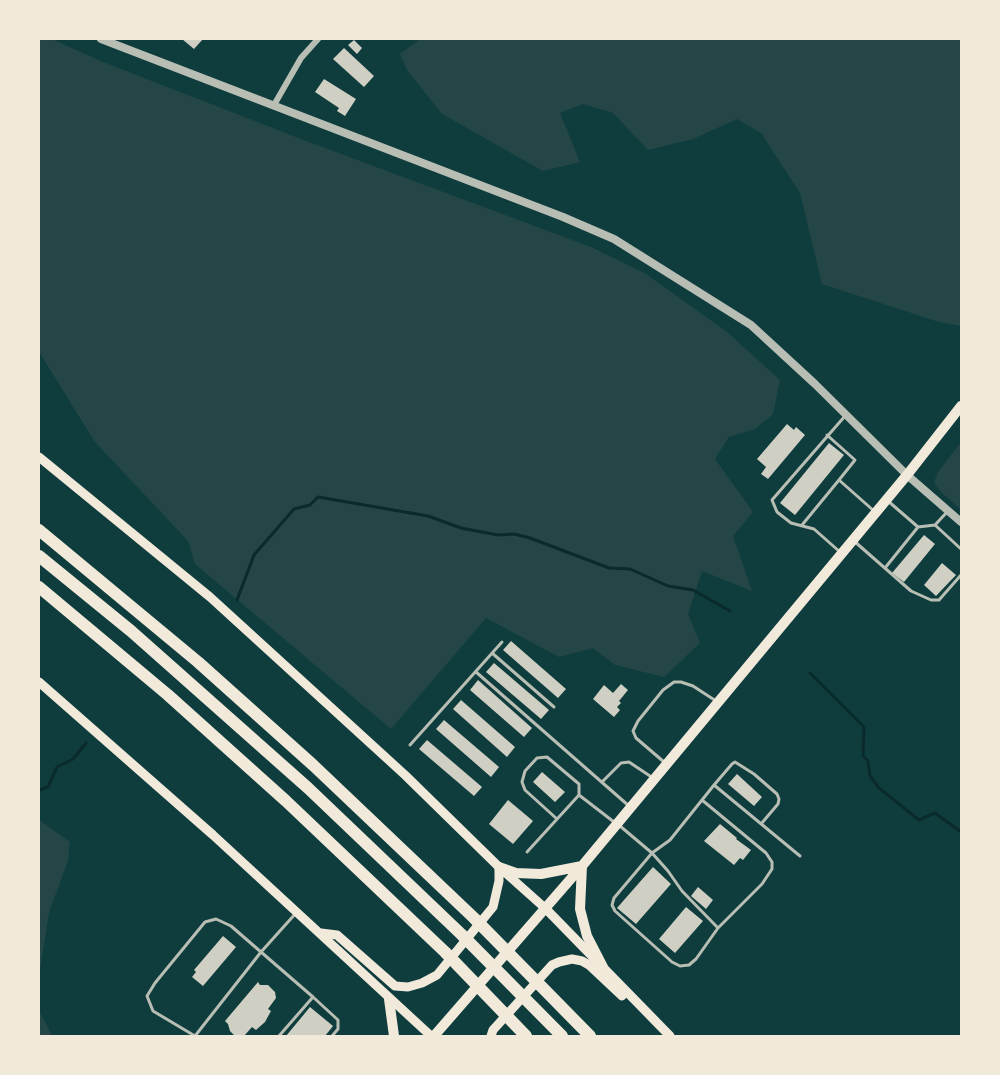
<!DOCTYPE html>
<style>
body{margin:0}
#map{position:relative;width:1000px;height:1075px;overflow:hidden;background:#0f3d3e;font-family:"Exo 2",sans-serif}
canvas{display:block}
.frame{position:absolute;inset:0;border:40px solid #f1e9da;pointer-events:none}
</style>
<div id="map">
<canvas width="1000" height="1075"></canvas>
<div class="frame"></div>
</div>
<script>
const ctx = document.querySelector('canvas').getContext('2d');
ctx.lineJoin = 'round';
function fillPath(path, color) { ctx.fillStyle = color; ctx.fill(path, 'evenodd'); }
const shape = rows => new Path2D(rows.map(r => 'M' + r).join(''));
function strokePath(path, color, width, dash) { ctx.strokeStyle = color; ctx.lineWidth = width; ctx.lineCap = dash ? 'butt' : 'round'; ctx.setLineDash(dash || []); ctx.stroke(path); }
fillPath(shape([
 [39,39,52,39,103,62,301,139,591,247,646,274,727,332,780,380,773,414,755,429,729,437,715,459,753,512,733,536,752,591,702,571,688,614,700,643,664,677,615,665,593,648,559,657,486,618,391,729,195,564,188,541,95,442,39,352],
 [420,39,961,39,961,326,939,322,822,284,800,193,761,133,737,119,693,139,648,150,613,113,583,104,560,113,580,162,543,171,442,114,407,70,400,54],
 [961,442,961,510,940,491,934,482,938,472],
 [39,820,70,842,68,861,49,912,39,977],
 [39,1010,52,1036,39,1036]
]), '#244646');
strokePath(shape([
 [237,600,254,555,294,509,310,505,318,497,428,516,461,528,498,535,514,534,530,538,609,568,630,569,668,586,693,590,730,611],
 [810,673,864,727,863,756,868,761,870,776,879,788,919,820,935,813,961,832],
 [39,790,48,787,57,767,73,759,86,743]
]), '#0a2a2b', 3);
fillPath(shape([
 [182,39,203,39,194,49],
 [354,40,362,48,357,54,348,45],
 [344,48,374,76,364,87,333,59],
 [324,79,356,99,345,116,337,111,339,108,315,92],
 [787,424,794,430,796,427,805,435,768,479,761,474,766,467,757,459],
 [829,443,844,455,795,515,780,503],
 [924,535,935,544,904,582,892,573],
 [942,563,956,575,936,596,924,585],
 [511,641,566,689,558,698,503,650],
 [494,663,549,710,541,719,486,672],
 [478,680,532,728,524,737,470,690],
 [621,684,628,690,619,701,621,703,617,707,620,710,614,717,593,699,604,685,613,693],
 [461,700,515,747,507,757,453,709],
 [444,720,499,767,491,777,436,729],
 [427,740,482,787,474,796,419,749],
 [542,772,565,792,555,802,533,782],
 [737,774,762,797,754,806,728,784],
 [508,800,533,821,513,844,489,824],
 [720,824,737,838,736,839,751,850,743,860,740,858,734,865,704,841],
 [653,867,671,884,636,924,617,908],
 [698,887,713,900,706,909,691,896],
 [686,907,703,921,675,953,659,939],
 [223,936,236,947,203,986,192,977,196,972,194,970],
 [258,982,260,985,268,985,275,992,276,998,268,1009,271,1011,265,1022,256,1030,252,1027,244,1036,235,1036,230,1031,228,1024,225,1021],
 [310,1007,333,1026,325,1036,286,1036]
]), '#cfcfc3');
strokePath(shape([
 [827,435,855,460,839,480],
 [888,501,918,527,935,525,947,512],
 [802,525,839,480,874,511],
 [935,525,961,549],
 [854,541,911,591,931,600,939,600,961,575],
 [840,552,814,529,791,523,777,512,772,500,845,416],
 [885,568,918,527],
 [492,653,554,707],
 [476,672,629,806],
 [410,745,502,642],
 [664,762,636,738,633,731,638,721,663,690,674,682,681,682,693,686,716,701],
 [602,782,621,763,629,762,653,778],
 [714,785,800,856],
 [702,800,766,853,772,862,772,869,762,884,718,928,696,959,689,965,680,966,672,962,615,911,612,905,614,898,652,853,670,840,714,785,732,764,735,762,754,774,777,794,779,799,778,804,761,824],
 [557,819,525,790,522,782,525,771,537,758,547,757,579,784,579,795,614,822],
 [620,826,652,853,668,871,682,891,718,928],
 [527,852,579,795],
 [313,997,338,1020,338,1029,332,1036],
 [195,1036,153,1011,147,996,155,983,205,922,216,919,231,926,261,952,296,913],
 [195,1036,261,952,313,997,279,1036]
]), '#b8beb3', 3);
strokePath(shape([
 [274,105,301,58,318,39]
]), '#b8beb3', 6);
strokePath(shape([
 [101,39,563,217,614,239,751,325,815,384,907,475,961,522]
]), '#b8beb3', 8);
strokePath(shape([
 [39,457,210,597,324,701,405,775,499,867,546,909,670,1036],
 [39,682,213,835,431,1036],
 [321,933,337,935,395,986,408,987,422,983,437,975,493,907,499,881,499,867],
 [491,1036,493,1030,552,965,559,962,572,959,582,961,589,965,622,996]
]), '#f1e9da', 9);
strokePath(shape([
 [582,866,580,909,587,936,603,967],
 [499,867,516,873,541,874,582,866],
 [389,999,394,1036],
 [434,1036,582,866,907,475,961,406]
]), '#f1e9da', 10);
strokePath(shape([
 [39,530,198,662,313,765,474,918,590,1036],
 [39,556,131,631,308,788,461,934,562,1036],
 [39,587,168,695,286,801,445,952,526,1036]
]), '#f1e9da', 12);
</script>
